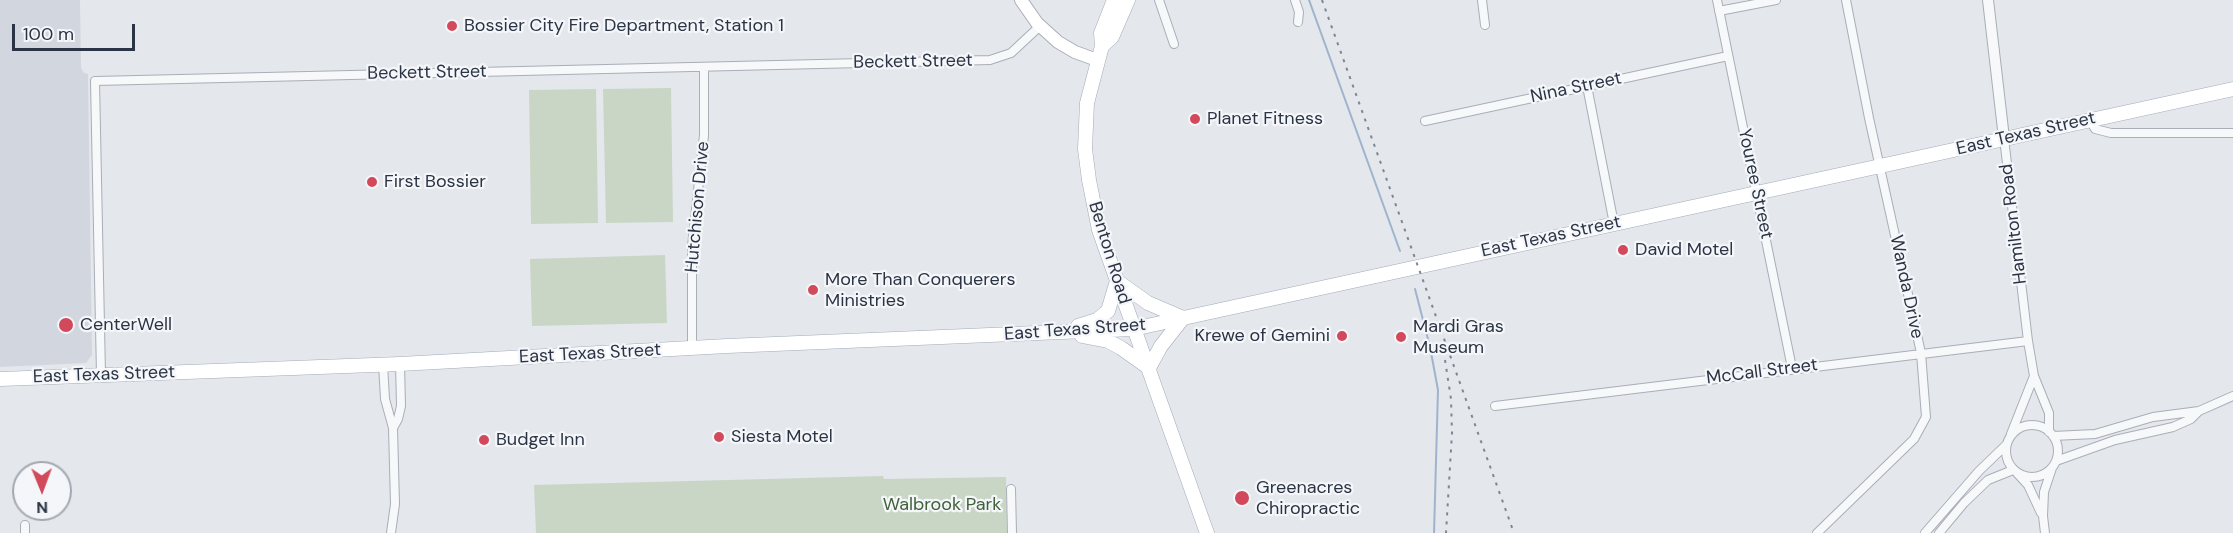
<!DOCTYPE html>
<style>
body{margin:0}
#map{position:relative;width:2233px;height:533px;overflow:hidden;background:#e4e7ec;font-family:"DM Sans",sans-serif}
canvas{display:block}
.north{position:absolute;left:12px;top:461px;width:60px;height:60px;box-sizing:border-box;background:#f4f6f9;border:2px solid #a4a8b1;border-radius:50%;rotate:179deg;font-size:16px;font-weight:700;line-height:24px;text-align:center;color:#2b3445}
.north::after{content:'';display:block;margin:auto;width:21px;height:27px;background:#d1495b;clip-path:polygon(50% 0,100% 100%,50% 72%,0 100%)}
.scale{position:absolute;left:12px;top:24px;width:123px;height:27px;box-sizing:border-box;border:3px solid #2b3445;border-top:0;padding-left:8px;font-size:18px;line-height:21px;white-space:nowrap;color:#2b3445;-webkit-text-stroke:4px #f4f6f9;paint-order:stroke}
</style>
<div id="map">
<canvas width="2233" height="533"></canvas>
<div class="north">N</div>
<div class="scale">100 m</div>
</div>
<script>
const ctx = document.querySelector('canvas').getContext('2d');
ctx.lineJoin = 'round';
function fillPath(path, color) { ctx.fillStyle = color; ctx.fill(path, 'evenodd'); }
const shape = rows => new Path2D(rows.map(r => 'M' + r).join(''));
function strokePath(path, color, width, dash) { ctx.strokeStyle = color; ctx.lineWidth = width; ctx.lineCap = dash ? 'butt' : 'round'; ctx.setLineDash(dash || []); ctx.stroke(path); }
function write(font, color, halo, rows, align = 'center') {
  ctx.font = font + ' "DM Sans",sans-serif'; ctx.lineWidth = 4.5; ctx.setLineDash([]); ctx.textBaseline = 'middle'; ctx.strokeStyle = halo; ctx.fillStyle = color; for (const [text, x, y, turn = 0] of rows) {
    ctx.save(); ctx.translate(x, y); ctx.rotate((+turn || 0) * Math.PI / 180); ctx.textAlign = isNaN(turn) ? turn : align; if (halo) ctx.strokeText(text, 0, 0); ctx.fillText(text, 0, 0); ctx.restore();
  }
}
fillPath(shape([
 [0,0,80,0,81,68,84,73,88,74,92,355,86,363,0,367]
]), '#d2d6de');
fillPath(shape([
 [671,88,673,222,606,223,603,89],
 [596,89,598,223,531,224,529,90],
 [665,255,667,323,532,326,530,259],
 [883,476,884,479,1006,477,1007,533,536,533,534,485]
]), '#c9d6c5');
strokePath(shape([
 [1309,0,1400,251],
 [1415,289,1430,347,1438,390,1434,533]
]), '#9fb4cc', 2);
const minor = shape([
 [1159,0,1174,44],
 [1295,0,1299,12,1298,22],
 [1482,0,1485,25],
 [1717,0,1792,368],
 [1719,11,1776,0],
 [1587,86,1614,224],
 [2089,119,2095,129,2111,133,2233,133],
 [1425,121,1728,56],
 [2004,138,2028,341,2034,376,2049,413,2049,432],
 [692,348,692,246,704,135,704,67],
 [383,364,385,399,393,428,395,504,391,533],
 [101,375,95,81,990,60,1011,53,1040,26],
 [1495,406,2028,341],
 '2006 451a26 26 0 1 1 52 0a26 26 0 1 1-52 0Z',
 [393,428,398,419,401,406,400,364],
 [2011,434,2034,376],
 [2053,436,2095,434,2153,417,2199,411,2233,396],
 [2056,461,2115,440,2173,427,2191,419,2199,411],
 [2017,473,2028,485,2041,513],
 [1011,489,1012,533],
 [25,525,25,533],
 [1817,533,1914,439,1926,417,1921,353,1869,118,1846,0],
 [1925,533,1979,471,2006,445],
 [1939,533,1964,503,1988,480,2013,470],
 [2045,533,2043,516,2044,492,2052,468]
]);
const tertiary = shape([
 [1988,0,2004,138]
]);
const secondary = shape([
 [1021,0,1037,23,1058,42,1075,52,1097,60]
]);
const primary = shape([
 [1114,0,1101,33,1102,46,1087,103,1085,149,1089,180,1099,230,1207,533],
 [1102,46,1112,37,1128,0],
 [1117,281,1148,303,1183,318],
 [1078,326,1097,320,1108,311,1117,281],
 [1082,336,1108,341,1121,348,1148,367],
 [1149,368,1161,346,1183,318],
 [0,379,400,364,727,346,1133,329,2233,89]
]);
strokePath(minor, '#a9aeb7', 10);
strokePath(tertiary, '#a9aeb7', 12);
strokePath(secondary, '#a9aeb7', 14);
strokePath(primary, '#a3abb8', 15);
strokePath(minor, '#f7f8fa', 8);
strokePath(tertiary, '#f7f8fa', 10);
strokePath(secondary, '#fff', 12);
strokePath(primary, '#fff', 14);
strokePath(shape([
 [1322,0,1514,533],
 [1445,360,1451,399,1452,433,1446,533]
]), '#7d8696', 2, [3, 6]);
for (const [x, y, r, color] of [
 [452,26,6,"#d1495b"],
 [1195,119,6,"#d1495b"],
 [372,182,6,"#d1495b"],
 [1623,250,6,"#d1495b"],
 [813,290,6,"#d1495b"],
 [66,325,8,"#d1495b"],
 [1342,336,6,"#d1495b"],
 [1401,337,6,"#d1495b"],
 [719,437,6,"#d1495b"],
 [484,440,6,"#d1495b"],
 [1242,498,8,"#d1495b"]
]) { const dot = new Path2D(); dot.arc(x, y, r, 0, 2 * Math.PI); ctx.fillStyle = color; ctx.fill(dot); strokePath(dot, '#f4f6f9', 2); }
write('18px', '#2b3445', '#f4f6f9', [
 ["Bossier City Fire Department, Station 1",464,26],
 ["Planet Fitness",1207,119],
 ["First Bossier",384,182],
 ["David Motel",1635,250],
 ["More Than Conquerers",825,280],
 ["Ministries",825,301],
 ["CenterWell",80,325],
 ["Mardi Gras",1413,327],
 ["Museum",1413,348],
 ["Krewe of Gemini",1330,336,"right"],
 ["Siesta Motel",731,437],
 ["Budget Inn",496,440],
 ["Greenacres",1256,488],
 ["Chiropractic",1256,509]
], 'left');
write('18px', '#2b3445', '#f4f6f9', [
 ["Beckett Street",913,62,-1],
 ["Beckett Street",427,73,-1],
 ["Nina Street",1576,88,-12],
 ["East Texas Street",2026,134,-13],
 ["Youree Street",1755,184,78],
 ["Hutchison Drive",698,207,-85],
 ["Hamilton Road",2014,224,-97],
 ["East Texas Street",1551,237,-12],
 ["Benton Road",1109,253,73],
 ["Wanda Drive",1906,287,78],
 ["East Texas Street",1075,330,-4],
 ["East Texas Street",590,354,-3],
 ["McCall Street",1762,372,-7],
 ["East Texas Street",104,375,-2]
]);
write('18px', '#3f6138', '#f4f6f9', [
 ["Walbrook Park",942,505]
]);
</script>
